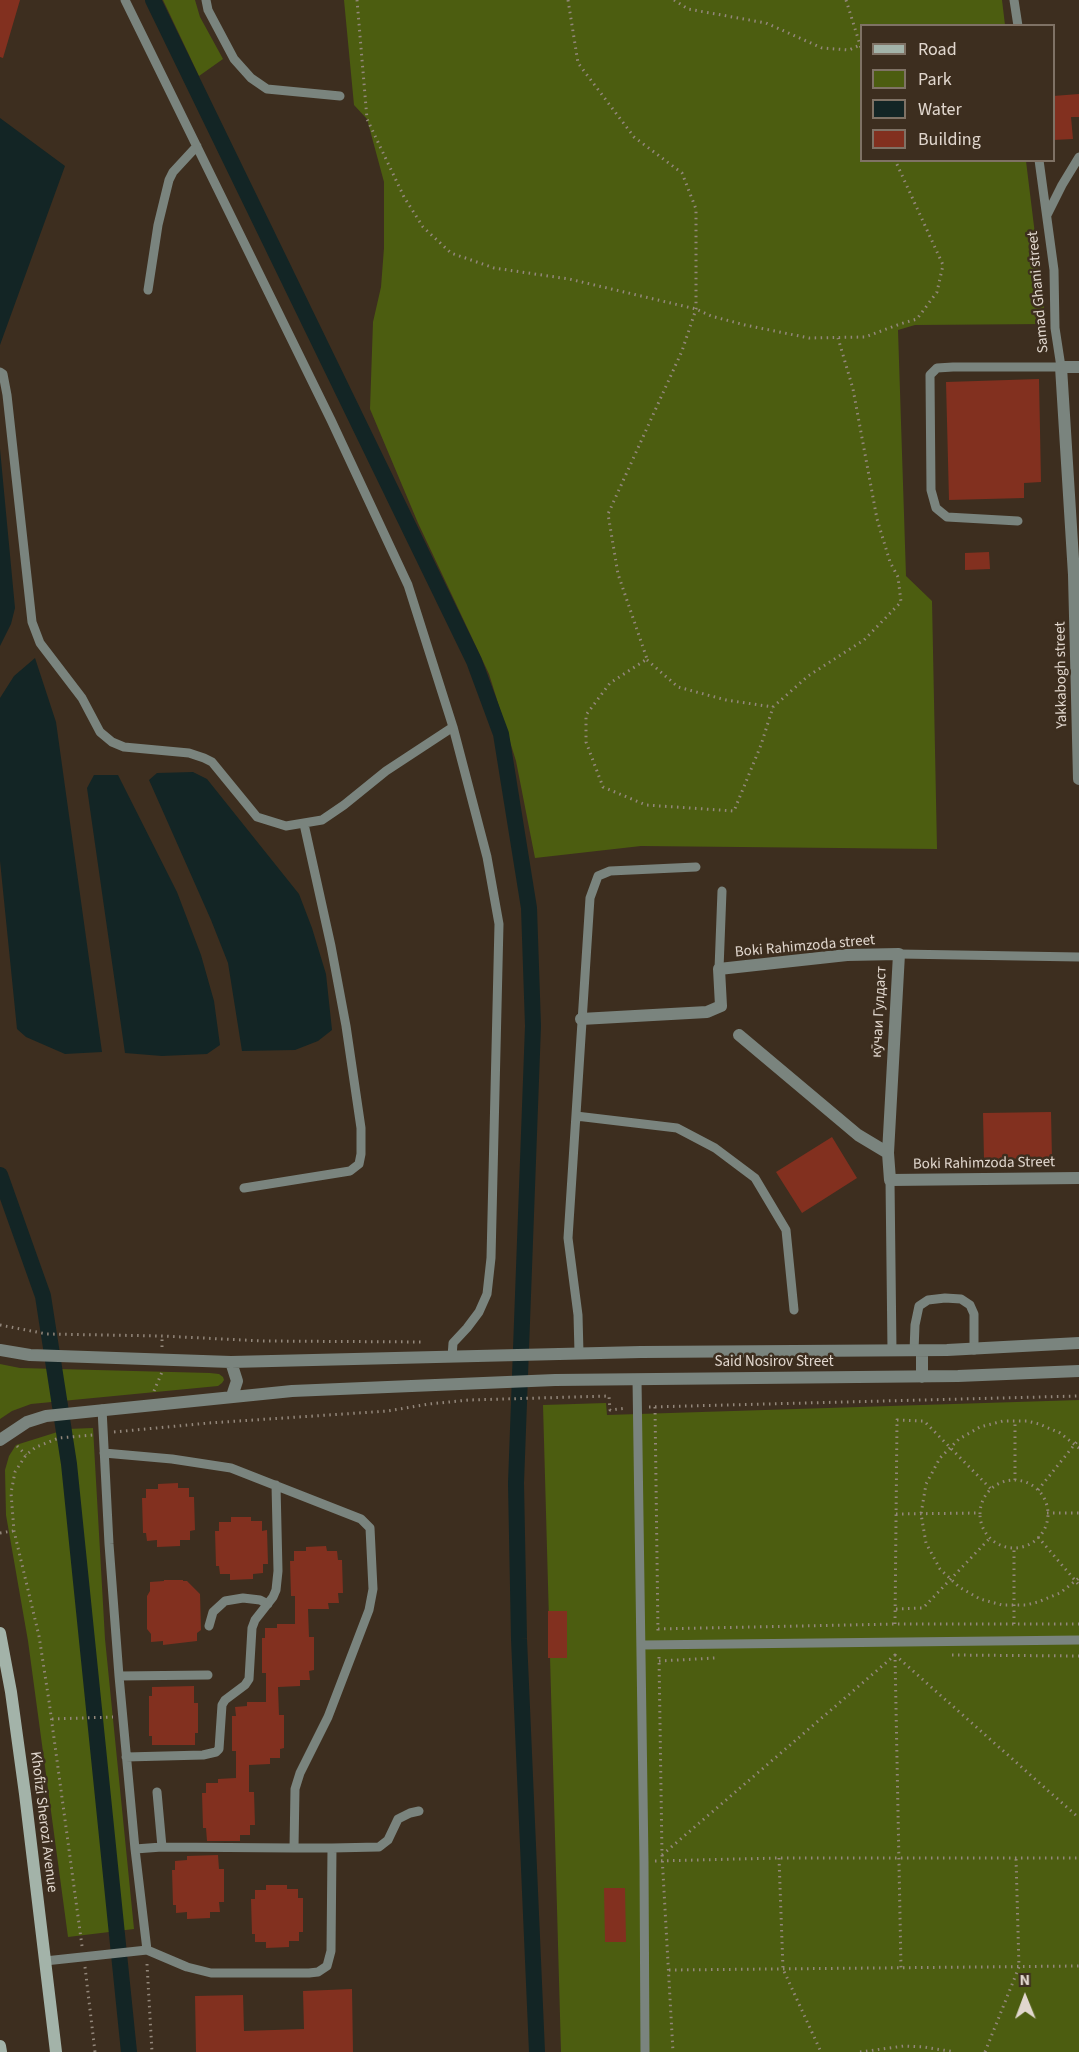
<!DOCTYPE html>
<meta charset="utf-8">
<style>
body{margin:0}
#map{position:relative;width:1079px;height:2052px;overflow:hidden;background:#3d2e1f;font-family:"Source Sans 3",sans-serif}
canvas{display:block}
.legend{position:absolute;left:860px;top:24px;width:195px;height:138px;box-sizing:border-box;background:#3d2e1f;border:2px solid #7f7265;margin:0;padding:8px 10px;list-style:none;font-size:18px;color:#e1d7ce}
.legend li{display:flex;align-items:center;gap:12px;height:30px}
.legend b{width:30px;border:2px solid #7f7265}
.north{position:absolute;left:995px;top:1968px;width:60px;height:60px;-webkit-text-stroke:4px #3d2e1f;paint-order:stroke;rotate:359deg;font-size:16px;font-weight:700;line-height:24px;text-align:center;color:#e1d7ce}
.north::after{content:'';display:block;margin:auto;width:21px;height:27px;background:#e1d7ce;clip-path:polygon(50% 0,100% 100%,50% 72%,0 100%)}
</style>
<div id="map">
<canvas width="1079" height="2052"></canvas>
<ul class="legend">
<li><b style="height:8px;background:#a3b3a9"></b>Road</li>
<li><b style="height:16px;background:#4c5d10"></b>Park</li>
<li><b style="height:16px;background:#132525"></b>Water</li>
<li><b style="height:16px;background:#82301f"></b>Building</li>
</ul>
<div class="north">N</div>
</div>
<script>
const ctx = document.querySelector('canvas').getContext('2d');
ctx.lineJoin = 'round';
function fillPath(path, color) { ctx.fillStyle = color; ctx.fill(path, 'evenodd'); }
const shape = rows => new Path2D(rows.map(r => 'M' + r).join(''));
function strokePath(path, color, width, dash) { ctx.strokeStyle = color; ctx.lineWidth = width; ctx.lineCap = dash ? 'butt' : 'round'; ctx.setLineDash(dash || []); ctx.stroke(path); }
function write(font, color, halo, rows, align = 'center') {
  ctx.font = font + ' "Source Sans 3",sans-serif'; ctx.lineWidth = 5; ctx.setLineDash([]); ctx.textBaseline = 'middle'; ctx.strokeStyle = halo; ctx.fillStyle = color; for (const [text, x, y, turn = 0] of rows) {
    ctx.save(); ctx.translate(x, y); ctx.rotate((+turn || 0) * Math.PI / 180); ctx.textAlign = isNaN(turn) ? turn : align; if (halo) ctx.strokeText(text, 0, 0); ctx.fillText(text, 0, 0); ctx.restore();
  }
}
fillPath(shape([
 [163,0,195,0,200,17,223,59,199,76],
 [344,0,1002,0,1005,25,862,26,862,160,1026,161,1046,324,915,325,898,330,906,576,932,601,937,849,641,846,535,858,516,761,489,674,418,523,370,409,373,322,381,287,384,248,384,182,367,119,354,105],
 [0,1364,20,1368,210,1373,219,1374,223,1377,224,1380,222,1383,218,1386,31,1404,12,1411,0,1419],
 [1079,1400,1079,2052,561,2052,543,1405,606,1403,607,1415],
 [93,1428,105,1639,134,1929,68,1937,28,1641,6,1515,5,1470,9,1456,16,1445,67,1429]
]), '#4c5d10');
fillPath(shape([
 [0,118,65,166,0,345],
 [0,449,15,608,11,624,0,646],
 [35,658,56,722,102,1052,65,1054,26,1037,17,1029,0,861,0,698,14,676],
 [193,772,207,779,299,894,312,928,326,974,332,1030,318,1041,295,1050,242,1051,228,963,211,920,149,780,157,773],
 [94,775,118,775,177,892,201,955,214,1001,220,1045,207,1054,162,1056,125,1053,87,788]
]), '#132525');
strokePath(shape([
 [153,0,474,661,501,734,529,908,533,1026,516,1483,519,1639,537,2052],
 [0,1175,43,1296,69,1464,129,2052]
]), '#132525', 16);
fillPath(shape([
 [0,0,20,0,3,58,0,57],
 [1079,94,1079,117,1071,117,1073,139,1053,140,1053,96],
 [1039,379,1041,482,1024,483,1024,498,949,500,946,382],
 [989,552,990,569,965,570,965,553],
 [1051,1112,1052,1158,984,1159,983,1113],
 [832,1137,857,1178,802,1213,776,1172],
 [178,1483,178,1488,189,1488,189,1497,194,1497,195,1530,190,1531,190,1540,180,1540,180,1546,157,1547,157,1540,147,1541,146,1533,143,1533,142,1498,146,1498,146,1489,158,1489,158,1484],
 [231,1517,251,1517,251,1521,262,1521,262,1531,267,1530,268,1564,263,1564,263,1573,253,1574,253,1579,230,1580,230,1574,220,1574,219,1566,216,1566,215,1531,219,1531,219,1522,231,1522],
 [326,1546,327,1551,337,1551,338,1560,342,1560,343,1593,338,1593,339,1603,328,1603,329,1609,308,1609,309,1637,314,1637,314,1670,309,1671,310,1680,300,1680,300,1686,278,1687,279,1715,284,1715,284,1748,280,1749,280,1758,270,1758,270,1764,249,1765,249,1792,254,1792,255,1825,250,1825,250,1835,240,1835,240,1841,207,1841,206,1828,203,1828,202,1793,206,1793,206,1783,218,1783,218,1779,236,1778,236,1751,232,1751,232,1716,236,1716,235,1707,247,1706,247,1702,266,1702,266,1673,262,1673,262,1638,265,1638,265,1628,277,1628,277,1624,295,1624,295,1596,291,1596,290,1561,294,1561,294,1551,306,1551,306,1547],
 [164,1580,183,1580,183,1581,187,1581,200,1594,201,1630,197,1633,197,1641,163,1645,163,1641,151,1642,151,1634,147,1629,147,1596,150,1591,150,1582,164,1581],
 [548,1611,567,1611,567,1658,548,1658],
 [194,1686,194,1703,198,1703,198,1733,195,1733,195,1745,152,1745,152,1736,149,1736,149,1696,152,1696,152,1687],
 [218,1855,219,1869,224,1869,224,1902,219,1902,220,1912,210,1912,210,1918,187,1919,187,1912,176,1913,176,1905,173,1905,172,1870,175,1870,175,1861,187,1860,187,1856],
 [266,1885,287,1885,287,1889,298,1889,298,1898,303,1898,303,1932,299,1932,299,1941,289,1941,289,1947,266,1948,266,1942,255,1942,255,1934,252,1934,251,1899,255,1899,255,1890,266,1890],
 [604,1888,625,1888,626,1942,605,1942],
 [352,1989,353,2052,196,2052,195,1996,243,1995,244,2031,304,2029,303,1991]
]), '#82301f');
strokePath(shape([
 [357,0,367,119,404,197,423,227,451,253,494,268,569,279,696,309,711,316,745,325,809,338,865,337,900,324,917,319,937,292,943,265,895,160],
 [568,0,578,63,634,137,682,173,696,209,696,309,682,351,608,514,618,574,647,659,610,683,586,715,586,742,603,787,646,805,734,811,761,745,773,707,808,676,864,640,901,602,898,577,890,562,877,519,853,389,838,338],
 [674,0,688,9,766,23,822,48,849,50,860,45],
 [846,0,862,51],
 [647,660,678,687,726,700,773,707],
 [0,1325,47,1334,162,1336,263,1341,423,1342],
 [162,1347,162,1336],
 [154,1391,162,1372],
 [649,1407,1079,1396],
 [655,1407,658,1633],
 [114,1432,209,1423,388,1411,429,1404,469,1400,609,1396,610,1410,627,1408],
 [17,1446,26,1455],
 [1079,1448,1060,1433,1039,1424,1027,1421,1003,1421,980,1427,959,1439,940,1458,926,1484,921,1514,926,1543,940,1569,959,1587,980,1599,1002,1605,1026,1605,1038,1602,1060,1593,1079,1578],
 [1015,1480,1015,1421],
 '980 1514a34 34 0 1 1 68 0a34 34 0 1 1-68 0Z',
 [1038,1490,1079,1439],
 [1047,1513,1079,1513],
 [896,1514,979,1513],
 [0,1533,13,1531],
 [1038,1537,1079,1585],
 [896,1609,923,1608,990,1538],
 [895,1624,897,1420,924,1421,991,1489],
 [1014,1624,1014,1548],
 [658,1629,895,1624,1079,1624],
 [895,1655,1079,1818],
 [952,1655,1079,1656],
 [659,1657,662,1855,673,2052],
 [659,1661,715,1658],
 [52,1719,113,1717],
 [662,1855,895,1655,901,1968],
 [779,1858,783,1969,821,2052],
 [655,1861,779,1858,1079,1858],
 [82,1946,49,1701,39,1636,14,1531,11,1493,15,1472,26,1455,36,1447,59,1438,93,1435],
 [147,1964,152,2052],
 [85,1967,95,2052],
 [669,1970,1079,1966],
 [860,2052,904,2046,924,2047,955,2052],
 [985,2052,1019,1967,1016,1858]
]), '#93877b', 3, [1.5, 4.5]);
strokePath(shape([
 [125,0,331,420,408,585,453,727,487,857,499,924,491,1258,487,1294,479,1312,467,1328,453,1343,452,1357],
 [206,0,208,10,234,59,251,78,267,89,340,96],
 [1014,0,1018,26],
 [1047,215,1062,185,1079,157],
 [148,290,158,225,169,180,173,172,197,146],
 [0,372,3,374,7,395,32,622,40,643,82,698,100,732,112,742,124,747,189,753,204,758,212,762,257,817,286,826,322,820,344,805,386,771,453,727],
 [1018,521,947,517,936,508,931,490,930,375,937,368,953,367,1061,367,1055,328,1054,270,1039,160],
 [899,954,1079,957],
 [719,969,722,891],
 [576,1116,677,1128,715,1148,755,1178,786,1230,794,1310],
 [890,1180,892,1351],
 [244,1188,350,1171,359,1164,361,1154,361,1128,346,1026,331,946,304,824],
 [914,1351,915,1325,919,1306,928,1300,945,1298,961,1299,970,1305,974,1314,974,1350],
 [579,1353,578,1315,568,1238,590,898,598,876,610,871,696,867],
 [637,1379,644,1862,645,2052],
 [102,1409,109,1544,119,1676,135,1849,147,1950],
 [209,1626,213,1612,225,1601,243,1598,260,1600,268,1604],
 [642,1645,1079,1640],
 [119,1676,208,1675],
 [126,1757,203,1755,216,1752,219,1749,222,1705,225,1700,245,1685,249,1679,252,1628,255,1620,273,1597,276,1590,278,1571,276,1485],
 [157,1792,162,1847],
 [332,1848,379,1847,388,1840,398,1819,410,1813,419,1811],
 [135,1849,162,1847,294,1848],
 [45,1961,147,1950,187,1967,211,1973,309,1973,318,1972,327,1966,331,1951,332,1848,294,1848,295,1789,300,1773,328,1717,369,1610,373,1589,370,1528,361,1519,231,1468,172,1459,104,1453]
]), '#7a847e', 9);
strokePath(shape([
 [1079,367,1061,367,1074,575,1079,779],
 [581,1019,707,1012,721,1006,719,969,847,955,899,954,888,1153,890,1180,1079,1178],
 [739,1035,858,1135,888,1153],
 [0,1350,30,1355,231,1362,641,1352,947,1350,1079,1343],
 [231,1362,237,1381,232,1396],
 [922,1377,922,1351],
 [0,1440,27,1422,46,1416,292,1391,555,1380,958,1376,1079,1371]
]), '#7a847e', 12);
strokePath(shape([
 [0,1633,11,1692,25,1794,56,2052],
 [0,2046,1,2052]
]), '#a3b3a9', 12);
write('15px', '#e1d7ce', '#3d2e1f', [
 ["Samad Ghani street",1039,292,-95],
 ["Yakkabogh street",1062,675,-91],
 ["Boki Rahimzoda street",805,947,-5],
 ["кӯчаи Гулдаст",880,1012,-87],
 ["Boki Rahimzoda Street",984,1164,-1],
 ["Said Nosirov Street",774,1363],
 ["Khofizi Sherozi Avenue",43,1822,83]
]);
</script>
